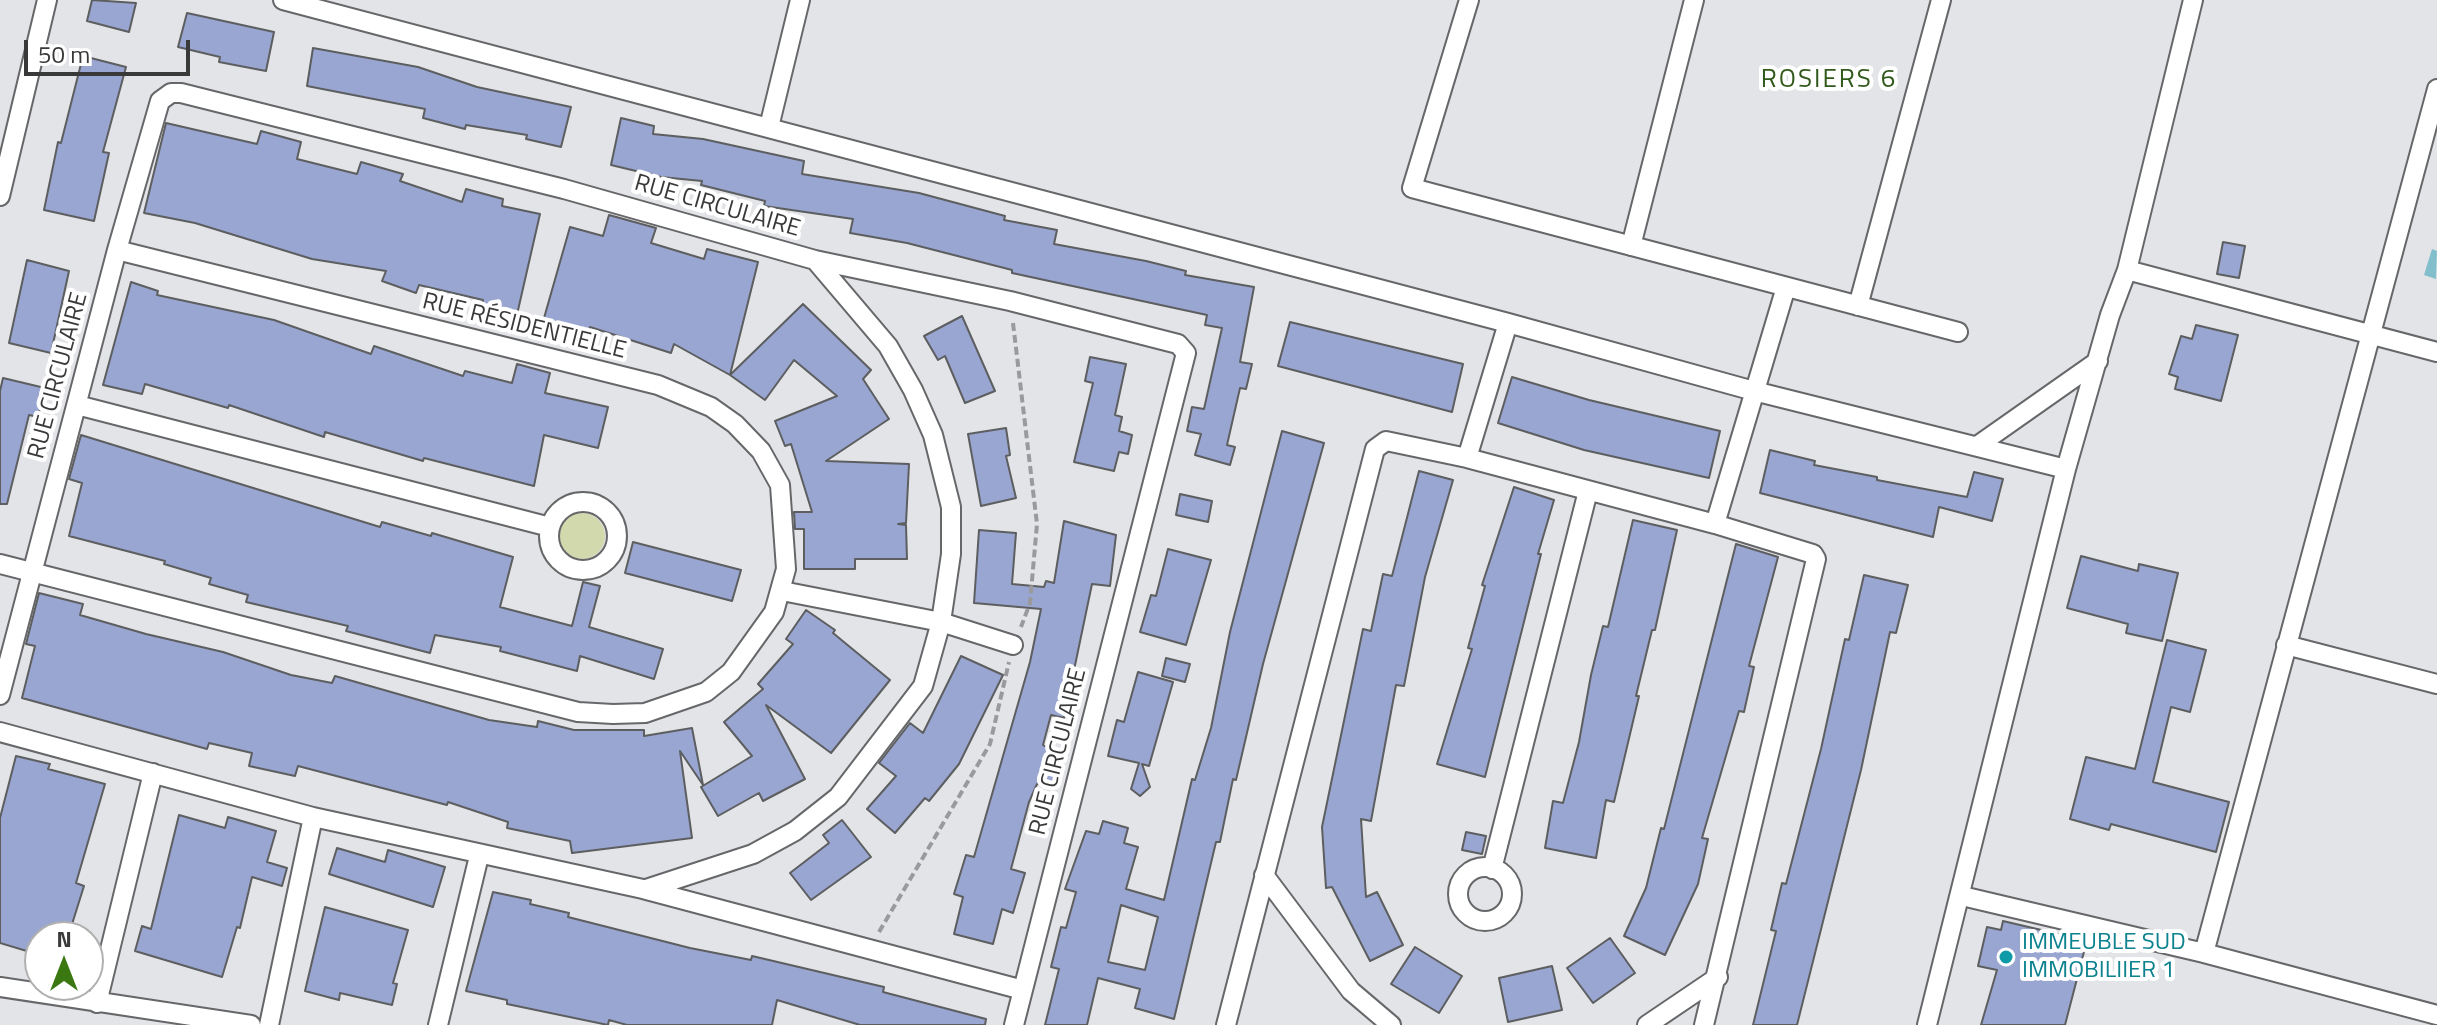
<!DOCTYPE html>
<meta charset="utf-8">
<style>
body{margin:0}
#map{position:relative;width:2437px;height:1025px;overflow:hidden;background:#e3e4e7;font-family:"Titillium Web",sans-serif}
canvas{display:block}
.north{position:absolute;left:24px;top:921px;width:80px;height:80px;box-sizing:border-box;background:#fff;border:2px solid #b0b0b0;border-radius:50%;rotate:0deg;font-size:22px;font-weight:700;line-height:32px;text-align:center;color:#39393a}
.north::after{content:'';display:block;margin:auto;width:28px;height:36px;background:#3b7812;clip-path:polygon(50% 0,100% 100%,50% 72%,0 100%)}
.scale{position:absolute;left:24px;top:40px;width:166px;height:36px;box-sizing:border-box;border:4px solid #39393a;border-top:0;padding-left:10px;font-size:24px;line-height:28px;white-space:nowrap;color:#39393a;-webkit-text-stroke:6px #fff;paint-order:stroke}
</style>
<div id="map">
<canvas width="2437" height="1025"></canvas>
<div class="north">N</div>
<div class="scale">50 m</div>
</div>
<script>
const ctx = document.querySelector('canvas').getContext('2d');
ctx.lineJoin = 'round';
function fillPath(path, color) { ctx.fillStyle = color; ctx.fill(path, 'evenodd'); }
const shape = rows => new Path2D(rows.map(r => 'M' + r).join(''));
function strokePath(path, color, width, dash) { ctx.strokeStyle = color; ctx.lineWidth = width; ctx.lineCap = dash ? 'butt' : 'round'; ctx.setLineDash(dash || []); ctx.stroke(path); }
function write(font, color, halo, rows, align = 'center') {
  ctx.font = font + ' "Titillium Web",sans-serif'; ctx.lineWidth = 8; ctx.setLineDash([]); ctx.textBaseline = 'middle'; ctx.strokeStyle = halo; ctx.fillStyle = color; for (const [text, x, y, turn = 0] of rows) {
    ctx.save(); ctx.translate(x, y); ctx.rotate((+turn || 0) * Math.PI / 180); ctx.textAlign = isNaN(turn) ? turn : align; if (halo) ctx.strokeText(text, 0, 0); ctx.fillText(text, 0, 0); ctx.restore();
  }
}
fillPath(shape([
 '559 536a23 23 0 1 1 46 0a23 23 0 1 1-46 0Z'
]), '#d1d9ad');
fillPath(shape([
 [2432,249,2437,251,2436,279,2424,275]
]), '#82becc');
const building = shape([
 [92,0,136,3,129,32,87,21,92,0],
 [187,13,274,32,266,71,219,62,220,57,178,47,187,13],
 [313,48,418,67,477,87,571,107,561,147,526,139,527,135,466,125,465,129,423,118,425,109,307,86,313,48],
 [83,56,126,67,103,152,109,153,94,221,44,210,58,142,61,143,83,56],
 [621,118,654,126,653,134,703,139,804,161,802,174,919,193,1005,216,1004,220,1057,230,1054,244,1146,261,1186,271,1185,275,1254,287,1240,362,1252,364,1246,389,1240,388,1227,445,1235,447,1230,465,1195,455,1201,434,1187,431,1192,407,1204,409,1222,328,1205,325,1207,315,1012,273,1012,270,907,243,850,233,853,219,764,206,765,201,701,185,702,181,661,177,611,165,621,118],
 [166,123,257,144,261,131,301,142,297,159,357,174,361,162,403,174,400,181,462,202,466,189,503,199,502,206,540,214,516,319,481,309,483,300,419,285,416,293,382,281,386,271,312,259,195,223,144,213,166,123],
 [609,215,656,228,651,243,704,259,707,249,758,262,730,375,674,344,671,353,590,327,589,333,542,325,570,227,603,236,609,215],
 [2223,242,2245,246,2239,278,2217,274,2223,242],
 [27,260,69,271,51,353,9,343,27,260],
 [131,282,158,291,157,295,274,320,371,354,374,346,463,376,465,371,512,383,517,364,550,373,545,393,608,407,598,448,544,435,534,486,424,458,423,461,325,432,324,437,229,405,228,408,145,384,142,394,103,385,131,282],
 [803,304,871,370,863,379,889,419,826,461,909,464,906,523,898,524,906,525,907,559,855,559,855,569,804,569,804,529,795,529,794,512,812,512,791,444,785,446,775,421,837,396,794,360,765,400,730,375,803,304],
 [962,316,995,391,965,403,945,356,938,360,924,336,962,316],
 [1290,322,1463,364,1452,412,1278,366,1290,322],
 [2196,325,2238,335,2221,401,2175,389,2178,377,2169,374,2181,336,2192,339,2196,325],
 [1090,357,1126,364,1115,415,1122,417,1119,431,1132,435,1128,454,1119,452,1114,471,1074,462,1093,383,1085,381,1090,357],
 [1512,377,1589,400,1720,431,1709,478,1584,450,1498,423,1512,377],
 [3,378,45,388,38,417,29,415,7,504,0,504,0,391,3,378],
 [1006,428,1010,455,1006,456,1016,498,981,506,968,434,1006,428],
 [1282,431,1324,443,1263,664,1236,780,1233,779,1220,842,1216,842,1174,1019,1135,1008,1140,989,1098,978,1087,1025,1045,1025,1059,969,1051,967,1061,927,1066,928,1076,892,1065,889,1086,831,1099,834,1103,821,1128,828,1124,843,1138,847,1126,889,1164,900,1192,779,1195,780,1211,728,1230,632,1282,431],
 [1121,905,1158,917,1145,970,1108,962,1121,905],
 [81,435,380,527,382,522,431,536,432,533,513,557,500,607,572,626,583,582,600,586,589,627,663,649,654,679,580,656,577,671,500,651,501,647,435,635,430,653,346,631,348,626,246,602,248,595,209,584,211,578,164,564,165,561,69,536,82,483,69,479,81,435],
 [1770,450,1815,461,1814,465,1877,477,1877,480,1967,497,1974,472,2003,479,1992,521,1939,507,1933,537,1760,493,1770,450],
 [1419,471,1453,480,1425,577,1404,686,1396,685,1371,821,1361,819,1366,897,1377,892,1403,945,1370,961,1332,887,1326,888,1322,827,1363,629,1371,631,1383,574,1392,576,1419,471],
 [1514,487,1554,500,1538,554,1541,554,1485,777,1437,764,1472,649,1468,648,1485,586,1482,585,1514,487],
 [1180,494,1212,501,1208,522,1176,515,1180,494],
 [1633,520,1677,530,1655,630,1652,630,1636,696,1639,696,1614,802,1606,800,1596,858,1545,848,1553,801,1563,803,1579,742,1591,675,1603,626,1608,627,1633,520],
 [1064,521,1116,535,1110,586,1092,584,1064,718,1051,715,1043,745,1061,756,1055,770,1057,784,1037,784,1029,802,1011,869,1025,873,1013,913,1002,909,993,944,954,934,963,897,954,894,966,855,974,857,1030,662,1041,609,974,603,979,530,1016,533,1012,584,1044,587,1046,581,1054,583,1064,521],
 [633,542,741,570,732,601,625,573,633,542],
 [1736,544,1778,557,1749,666,1754,667,1744,712,1739,711,1702,838,1708,839,1698,884,1665,955,1624,936,1646,888,1661,828,1664,829,1736,544],
 [1168,549,1211,560,1186,645,1140,632,1151,595,1156,596,1168,549],
 [2081,556,2138,571,2139,564,2178,573,2162,641,2126,633,2128,624,2067,608,2081,556],
 [1864,575,1908,585,1896,633,1890,632,1861,770,1797,1025,1753,1025,1776,931,1771,930,1782,883,1786,884,1821,749,1845,639,1849,640,1864,575],
 [39,593,83,604,80,615,146,634,223,652,291,675,332,683,335,676,489,720,537,727,538,721,574,730,644,730,644,736,692,728,703,785,680,751,692,838,572,853,570,841,507,828,508,822,448,802,447,805,298,766,295,776,249,766,252,753,209,743,207,749,22,698,35,646,26,644,39,593],
 [806,610,835,630,833,633,890,680,831,753,766,705,805,779,763,801,759,793,718,816,701,787,752,756,724,722,763,689,758,684,793,644,786,639,806,610],
 [2167,640,2206,650,2190,712,2171,707,2153,782,2229,802,2216,852,2111,824,2109,830,2070,819,2086,757,2135,769,2167,640],
 [961,656,1003,675,959,764,929,801,925,798,895,833,867,809,896,776,879,763,910,723,923,733,961,656],
 [1166,658,1190,664,1185,682,1162,676,1166,658],
 [1138,672,1173,682,1149,766,1142,764,1150,787,1140,796,1131,789,1139,763,1108,756,1117,720,1124,722,1138,672],
 [16,756,50,764,48,769,105,784,76,883,84,886,68,937,40,937,40,955,0,943,0,818,16,756],
 [179,815,225,828,228,817,276,831,267,862,287,868,282,886,252,877,240,928,237,927,222,977,135,951,142,926,151,929,179,815],
 [842,820,871,857,811,900,790,873,829,843,823,835,842,820],
 [1466,832,1486,836,1482,854,1462,850,1466,832],
 [337,848,385,862,388,850,445,867,433,907,329,874,337,848],
 [493,892,531,900,530,904,569,913,568,917,690,948,751,960,752,956,884,987,883,992,986,1019,985,1025,860,1025,777,1000,772,1025,627,1025,609,1020,608,1025,507,1004,507,1000,466,991,493,892],
 [325,907,408,930,393,983,397,984,392,1005,340,993,339,1000,305,991,325,907],
 [2003,921,2067,936,2065,944,2085,948,2065,1025,1981,1025,1997,970,1978,966,1987,927,2001,930,2003,921],
 [1610,938,1635,973,1593,1003,1567,968,1610,938],
 [1415,947,1462,976,1439,1013,1391,984,1415,947],
 [1552,966,1562,1010,1508,1022,1499,978,1552,966]
]);
fillPath(building, '#99a6d1');
strokePath(building, '#5d5e60', 2);
const minor = shape([
 [283,0,1508,323,1754,391,2066,469],
 [1469,0,1412,188,1958,332],
 [769,127,800,0],
 [0,196,47,0],
 [1631,246,1694,0],
 [2127,270,2437,352],
 [1858,306,1941,0],
 [77,405,550,527],
 [1977,446,2098,361],
 [1467,458,1508,323],
 '549 536a34 34 0 1 1 68 0a34 34 0 1 1-68 0Z',
 [1715,524,1786,287],
 [0,564,578,712,613,714,645,713,706,692,731,672,774,612,786,569,780,485,761,451,735,424,711,407,658,385,117,250],
 [782,591,941,622,1013,645],
 [2286,645,2437,684],
 [0,695,117,250,160,101,171,93,181,93,564,189,815,260,1010,301,1178,344,1186,353,1014,1025],
 [0,732,313,817,643,889,1023,990],
 '1458 894a27 27 0 1 1 54 0a27 27 0 1 1-54 0Z',
 [1492,869,1588,491],
 [1264,875,1351,991,1391,1025],
 [646,889,753,854,795,831,838,797,923,686,941,622,951,554,951,507,933,435,913,390,888,346,815,260],
 [1962,896,2204,953,2437,1015],
 [2204,953,2437,89],
 [0,987,251,1025],
 [97,1003,153,773],
 [269,1025,313,817],
 [438,1025,479,856],
 [1226,1025,1375,449,1386,441,1467,458,1715,524,1813,554,1816,559,1704,1025],
 [1647,1025,1718,977],
 [1927,1025,2066,469,2110,315,2127,270,2193,0]
]);
strokePath(minor, '#666769', 22);
strokePath(shape([
 [1013,323,1037,524,1030,603,1021,627],
 [879,932,990,744,1009,662]
]), '#9a9a9c', 4, [8, 4]);
strokePath(minor, '#fff', 18);
for (const [x, y, r, color] of [
 [2006,957,8,"#0f9aa8"]
]) { const dot = new Path2D(); dot.arc(x, y, r, 0, 2 * Math.PI); ctx.fillStyle = color; ctx.fill(dot); strokePath(dot, '#fff', 3); }
write('24px', '#39393a', '#fff', [
 ["RUE CIRCULAIRE",717,207,16],
 ["RUE RÉSIDENTIELLE",524,327,14],
 ["RUE CIRCULAIRE",59,376,-75],
 ["RUE CIRCULAIRE",1059,752,-76]
]);
write('24px', '#0d838f', '#fff', [
 ["IMMEUBLE SUD",2022,943],
 ["IMMOBILIIER 1",2022,971]
], 'left');
ctx.letterSpacing = '2px';
write('26px', '#31591c', '#fff', [
 ["ROSIERS 6",1829,81]
]);
ctx.letterSpacing = '0px';
</script>
